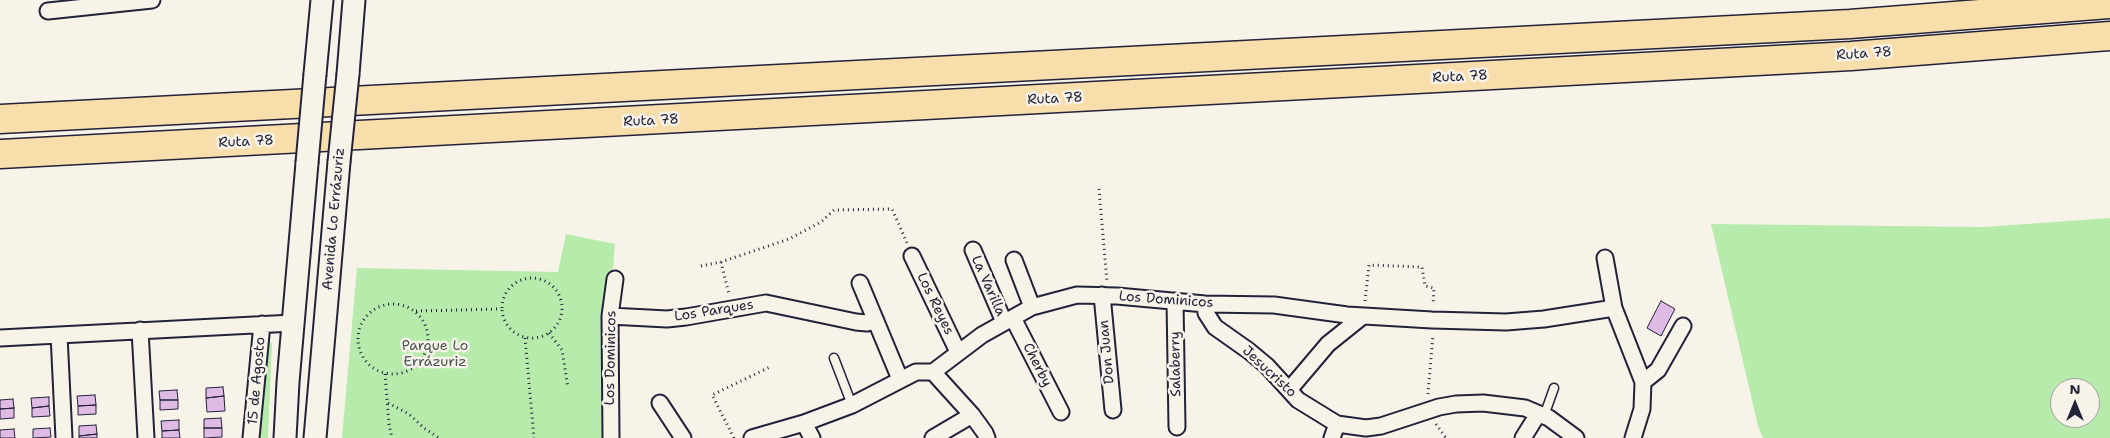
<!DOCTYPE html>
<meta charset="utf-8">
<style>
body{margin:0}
#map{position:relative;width:2110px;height:438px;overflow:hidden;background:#f7f3e8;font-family:"Shantell Sans",sans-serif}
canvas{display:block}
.north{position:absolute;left:2050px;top:378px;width:50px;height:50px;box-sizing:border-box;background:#f7f3e8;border:1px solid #a29fa3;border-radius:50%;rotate:0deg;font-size:14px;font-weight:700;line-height:20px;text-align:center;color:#22223b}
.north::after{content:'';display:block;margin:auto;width:18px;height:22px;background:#22223b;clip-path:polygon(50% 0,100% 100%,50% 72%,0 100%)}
</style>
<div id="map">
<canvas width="2110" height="438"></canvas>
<div class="north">N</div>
</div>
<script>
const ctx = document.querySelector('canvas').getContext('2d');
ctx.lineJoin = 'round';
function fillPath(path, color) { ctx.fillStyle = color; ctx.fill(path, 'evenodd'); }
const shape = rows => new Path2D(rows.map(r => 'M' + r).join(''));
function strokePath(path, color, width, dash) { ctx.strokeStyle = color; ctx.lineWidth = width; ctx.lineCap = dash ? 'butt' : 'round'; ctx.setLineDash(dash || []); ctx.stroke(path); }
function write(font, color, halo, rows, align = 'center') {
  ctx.font = font + ' "Shantell Sans",sans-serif'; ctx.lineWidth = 5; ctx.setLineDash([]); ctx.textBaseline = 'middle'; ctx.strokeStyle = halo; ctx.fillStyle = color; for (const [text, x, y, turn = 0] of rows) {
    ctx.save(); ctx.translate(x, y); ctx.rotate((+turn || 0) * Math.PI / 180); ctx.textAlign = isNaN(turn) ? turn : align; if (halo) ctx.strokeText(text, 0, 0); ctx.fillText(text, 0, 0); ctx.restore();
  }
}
fillPath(shape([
 [2110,218,2110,438,1763,438,1758,426,1711,224,1984,227],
 [2060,388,2090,388,2090,418,2060,418],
 [566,234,615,244,605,360,612,438,342,438,357,268,558,272],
 [265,342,272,343,268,438,258,438]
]), '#b6ebac');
const building = shape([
 [1661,301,1675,309,1661,336,1647,328,1661,301],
 [223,387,224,396,206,398,206,388,223,387],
 [177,390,178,400,160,400,159,391,177,390],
 [95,395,96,405,78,406,77,396,95,395],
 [224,396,225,411,207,412,206,398,224,396],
 [49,397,49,406,32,408,31,398,49,397],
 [13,399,14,408,0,409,0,400,13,399],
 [160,400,178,400,178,409,160,410,160,400],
 [96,405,96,414,78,415,78,406,96,405],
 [49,406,50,416,32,417,32,408,49,406],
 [14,408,14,418,0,419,0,409,14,408],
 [221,418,222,428,204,428,204,419,221,418],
 [179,420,179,430,162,431,161,421,179,420],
 [96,425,97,434,79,436,79,426,96,425],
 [50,428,51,437,33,438,33,429,50,428],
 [204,428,222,428,222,437,204,438,204,428],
 [14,429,15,438,0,438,0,430,14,429],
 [179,430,180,438,162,438,162,431,179,430],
 [97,434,97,438,79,438,79,436,97,434]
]);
fillPath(building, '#debae4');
strokePath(building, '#22223b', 1);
const lane = shape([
 [834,358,852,405],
 [1544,416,1554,388]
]);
const street = shape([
 [48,11,152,0],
 [973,250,1004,322],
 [912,256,958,352],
 [1605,258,1614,308,1643,382,1642,409,1633,438],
 [1014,260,1032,307],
 [860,283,900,379],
 [1102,295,1113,410],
 [1175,301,1177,427],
 [1205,304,1206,313,1215,327,1249,351,1267,366,1298,400,1337,424,1366,428,1381,426,1439,407,1456,404,1483,403,1525,408,1549,418,1576,438],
 [610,316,667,319,686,317,766,303,856,322,867,323,876,321],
 [1013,318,1061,412],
 [140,330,146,438],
 [59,335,64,438],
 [0,338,293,323],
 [933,372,972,415,985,433,987,438],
 [1643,382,1658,370,1683,326],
 [1289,390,1328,344,1363,316],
 [660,403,683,438],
 [804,423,812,438],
 [251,438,262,324],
 [611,438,610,316,615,279],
 [752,438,804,423,852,405,916,372,933,372,982,335,1032,307,1077,295,1117,296,1205,304,1274,305,1347,315,1432,320,1506,322,1544,319,1614,308],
 [933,438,972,415],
 [1332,438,1337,424],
 [1523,438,1538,414]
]);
const secondary = shape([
 [315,74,322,0],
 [348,74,354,0],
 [285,438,288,382,307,163],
 [315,438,339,162]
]);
const highway = shape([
 [0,119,1850,24,2110,4],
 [0,154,1851,56,2110,36]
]);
strokePath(lane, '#22223b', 11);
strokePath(street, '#22223b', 19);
strokePath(secondary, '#22223b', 25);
strokePath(highway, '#22223b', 31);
strokePath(shape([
 [1099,189,1107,282],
 [721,262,729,294],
 [701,266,721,262,789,239,821,222,834,210,892,209,907,243],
 '502 308a30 30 0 1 1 60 0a30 30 0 1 1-60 0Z',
 [1365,301,1369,265,1422,267,1425,286,1434,288,1433,305],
 '358 339a35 35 0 1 1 70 0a35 35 0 1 1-70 0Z',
 [416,311,501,309],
 [549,333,562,350,568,388],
 [525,338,534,438],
 [385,374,389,424,392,438],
 [1428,394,1433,335],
 [388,403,409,414,424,428,439,438],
 [1436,424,1446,438],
 [734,438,712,395,770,367]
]), '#22223b', 3, [1, 4]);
strokePath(lane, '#f7f3e8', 8);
strokePath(street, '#f7f3e8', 15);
strokePath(secondary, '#f7f3e8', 21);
strokePath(highway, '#f8deab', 28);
const secondaryBridge = shape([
 [339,162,348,74],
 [307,163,315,74]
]);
strokePath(secondaryBridge, '#22223b', 25, []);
strokePath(secondaryBridge, '#f7f3e8', 21);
write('14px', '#22223b', '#f7f3e8', [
 ["Ruta 78",1864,54,-4],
 ["Ruta 78",1460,77,-3],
 ["Ruta 78",1055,99,-3],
 ["Ruta 78",651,121,-3],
 ["Ruta 78",246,142,-3],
 ["Avenida Lo Errázuriz",334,219,-85],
 ["La Varilla",988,286,66],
 ["Los Dominicos",1166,300,4],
 ["Los Reyes",935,304,64],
 ["Los Parques",714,311,-9],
 ["Don Juan",1107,352,-95],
 ["Los Dominicos",611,358,-89],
 ["Salaberry",1176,364,-91],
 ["Cherby",1037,365,63],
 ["Jesucristo",1269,372,43],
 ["15 de Agosto",257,381,-85]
]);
write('14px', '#475457', '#f7f3e8', [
 ["Parque Lo",435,346],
 ["Errázuriz",435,362]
]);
</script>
